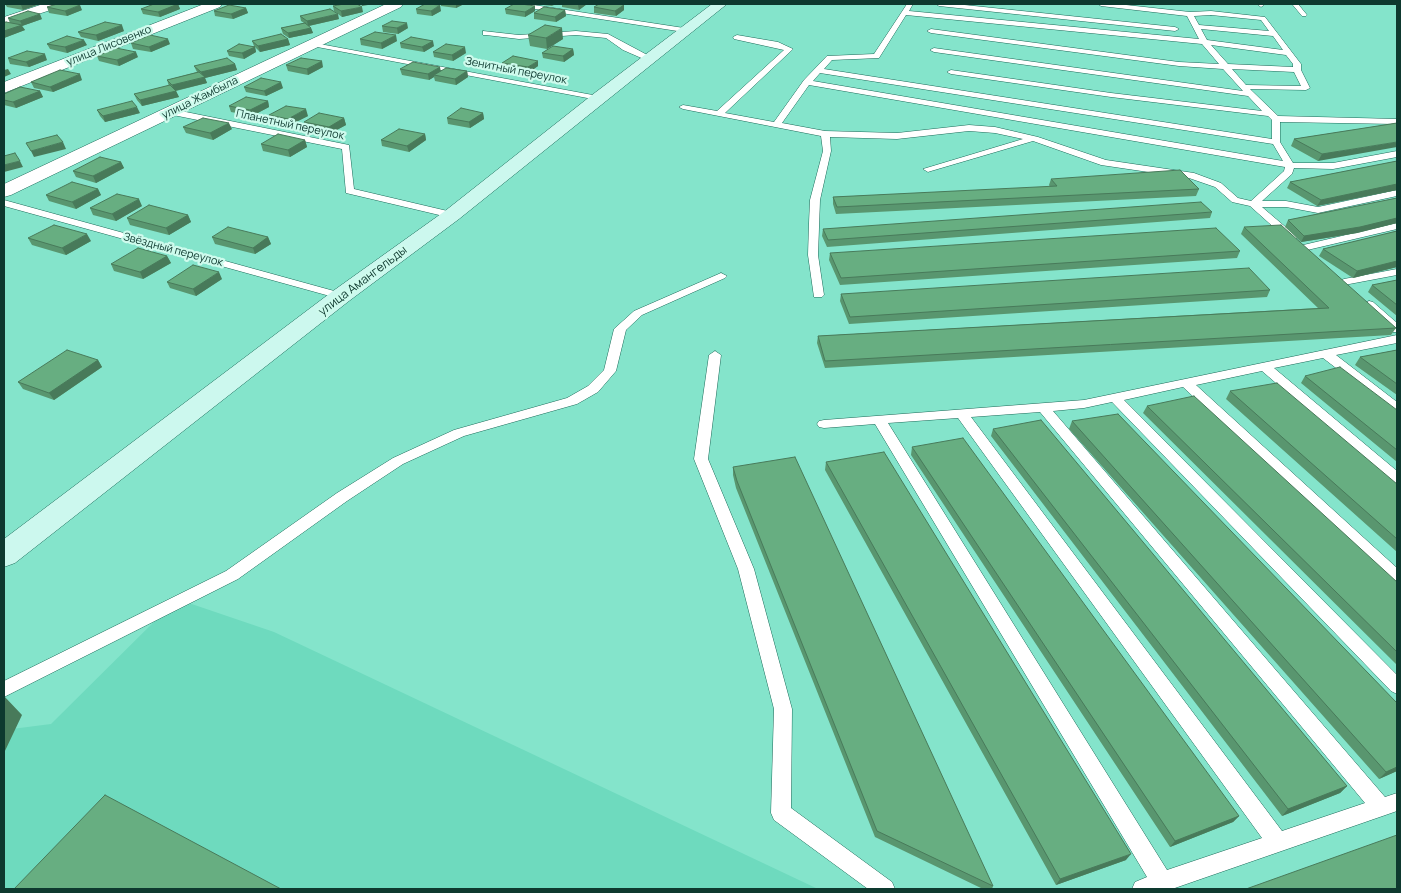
<!DOCTYPE html>
<meta charset="utf-8">
<style>
body{margin:0}
#map{position:relative;width:1401px;height:893px;overflow:hidden;background:#84e4cb;font-family:Manrope,sans-serif}
canvas{display:block}
.frame{position:absolute;inset:0;border:5px solid #0e392f;pointer-events:none}
</style>
<div id="map">
<canvas width="1401" height="893"></canvas>
<div class="frame"></div>
</div>
<script>
const ctx = document.querySelector('canvas').getContext('2d');
ctx.lineJoin = 'round';
function fillPath(path, color) { ctx.fillStyle = color; ctx.fill(path, 'evenodd'); }
const shape = rows => new Path2D(rows.map(r => 'M' + r).join(''));
function strokePath(path, color, width, dash) { ctx.strokeStyle = color; ctx.lineWidth = width; ctx.lineCap = dash ? 'butt' : 'round'; ctx.setLineDash(dash || []); ctx.stroke(path); }
function write(font, color, halo, rows, align = 'center') {
  ctx.font = font + ' Manrope,sans-serif'; ctx.lineWidth = 4.5; ctx.setLineDash([]); ctx.textBaseline = 'middle'; ctx.strokeStyle = halo; ctx.fillStyle = color; for (const [text, x, y, turn = 0] of rows) {
    ctx.save(); ctx.translate(x, y); ctx.rotate((+turn || 0) * Math.PI / 180); ctx.textAlign = isNaN(turn) ? turn : align; if (halo) ctx.strokeText(text, 0, 0); ctx.fillText(text, 0, 0); ctx.restore();
  }
}
fillPath(shape([
 [177,599,274,632,818,889,4,889,4,730,51,724]
]), '#6edabe');
const lane = shape([
 [513,4,527,4,684,28,688,30,684,32,516,6,513,4],
 [907,4,913,4,909,11,1199,39,1187,16,1101,6,1098,4,1117,4,1190,12,1211,11,1265,17,1301,64,1301,70,1310,88,1306,90,1250,89,1278,116,1397,119,1397,124,1280,122,1280,142,1293,163,1333,163,1397,151,1397,157,1333,169,1294,168,1292,174,1262,201,1286,201,1318,207,1397,190,1397,196,1318,213,1286,207,1262,207,1296,236,1297,238,1292,241,1288,240,1250,206,1232,202,1215,187,1189,178,1101,165,1033,141,931,171,928,172,923,169,1023,139,995,133,969,131,897,139,830,137,831,151,820,200,818,255,824,295,822,297,814,297,808,255,809,223,810,200,823,151,821,136,683,109,679,107,683,105,717,111,784,50,734,39,733,37,737,35,778,42,793,49,725,113,774,122,804,80,827,56,874,54,907,4],
 [906,15,1202,44,1219,64,1179,62,931,29,927,31,931,33,1179,66,1223,69,1243,91,934,48,930,50,934,52,1248,96,1262,111,1111,93,951,70,947,72,951,74,1111,97,1268,116,1272,120,1272,139,824,69,832,60,879,58,906,15],
 [1211,15,1261,20,1269,31,1199,25,1194,16,1211,15],
 [1201,29,1273,36,1283,50,1207,40,1201,29],
 [1211,45,1286,55,1293,64,1293,67,1228,64,1211,45],
 [1232,69,1294,72,1301,86,1246,85,1232,69],
 [820,73,1273,144,1283,161,813,81,820,73],
 [809,85,1285,167,1284,171,1251,201,1238,198,1221,183,1194,173,1106,160,1038,137,995,127,969,125,897,133,825,131,782,123,809,85],
 [936,4,955,4,1175,27,1179,29,1175,31,939,6,936,4],
 [1257,4,1263,4,1264,5,1261,7,1257,4],
 [1292,4,1298,4,1307,15,1306,16,1302,16,1292,4],
 [483,31,519,35,576,31,608,34,653,58,646,60,623,50,606,38,576,35,519,39,486,35,483,35,483,31],
 [309,42,598,96,602,98,598,100,312,46,308,44,309,42],
 [171,109,349,145,354,189,456,213,457,215,452,218,346,193,342,149,168,114,167,112,171,109],
 [4,200,345,294,347,296,341,299,337,298,4,206,4,200],
 [1397,223,1397,229,1303,251,1298,248,1299,246,1397,223],
 [1397,269,1397,275,1344,285,1338,282,1344,279,1397,269],
 [721,273,727,276,725,278,642,315,626,330,616,371,598,392,577,404,464,436,403,464,347,501,238,579,4,697,4,681,226,571,337,493,393,458,454,430,567,398,588,386,604,370,614,329,634,311,721,273],
 [1369,301,1373,302,1397,323,1397,332,1393,332,1365,306,1363,304,1369,301],
 [1397,335,1397,343,1336,355,1397,402,1397,412,1392,411,1323,358,1274,368,1397,471,1397,484,1392,483,1262,371,1196,385,1397,568,1397,583,1391,581,1183,387,1124,400,1397,675,1397,694,1391,691,1112,402,1084,408,1053,411,1385,797,1397,793,1397,811,1172,889,1132,889,1135,882,1147,877,875,424,824,428,819,427,817,424,819,421,824,420,1084,400,1397,335],
 [1040,412,1365,803,1282,831,971,417,1040,412],
 [958,418,1262,838,1167,870,888,423,958,418],
 [715,351,721,355,708,459,754,569,792,709,791,808,892,882,895,889,868,889,774,820,771,813,774,709,738,569,694,459,709,355,715,351]
]);
const street = shape([
 [43,4,62,4,60,7,4,25,4,17,43,4],
 [204,4,222,4,220,7,4,93,4,82,204,4],
 [386,4,403,4,401,7,11,195,4,197,4,184,386,4]
]);
const secondary = shape([
 [712,4,727,4,459,219,349,301,15,563,4,567,4,539,333,291,445,211,592,95,712,4]
]);
strokePath(lane, '#1c6a59', 1);
strokePath(street, '#1c6a59', 1);
strokePath(secondary, '#1c6a59', 1);
fillPath(lane, '#fff');
fillPath(street, '#fff');
fillPath(secondary, '#ccf8ee');
fillPath(shape([
 [5,4,36,4,37,5,23,10,7,7],
 [178,4,180,9,160,17,143,14,141,9],
 [441,4,464,4,456,8,441,6],
 [535,4,556,4,552,6],
 [562,4,587,4,579,10,562,7],
 [624,5,624,10,616,16,594,13,594,7],
 [333,6,363,12,342,17,334,11],
 [535,6,535,11,525,17,506,14,505,9],
 [47,7,82,10,67,16,49,13],
 [246,8,248,13,233,19,215,16,214,11],
 [416,9,441,11,432,16,417,14],
 [565,10,566,16,556,22,534,19,534,13],
 [300,16,339,19,309,26,311,28,313,33,289,38,283,34,281,28,304,23,301,21],
 [8,18,42,19,22,26,25,30,4,38,4,23,10,23],
 [382,26,408,28,398,34,383,32],
 [124,31,98,41,81,37,78,32],
 [528,35,563,39,547,49,530,46],
 [288,39,290,45,260,52,255,47,256,52,244,59,229,56,227,51,254,46,252,41],
 [360,39,397,41,382,49,361,45],
 [131,43,170,44,151,52,133,49],
 [400,43,434,46,424,52,401,48],
 [47,44,87,45,67,53,50,49],
 [573,49,574,55,564,62,543,58,542,53],
 [433,52,466,53,453,61,434,57],
 [97,56,138,57,119,66,99,61],
 [8,58,47,60,29,67,10,64],
 [502,63,538,66,528,73,503,69],
 [235,64,237,70,205,78,207,83,176,91,179,97,142,106,137,100,134,94,169,86,167,80,197,72,194,66],
 [286,65,323,67,308,75,288,71],
 [400,69,467,71,468,77,456,85,435,81,434,77,429,80,402,75],
 [82,80,53,92,34,88,31,82],
 [244,87,283,88,266,96,246,92],
 [40,91,43,97,16,108,4,105,4,94],
 [268,101,269,107,252,116,231,112,229,106],
 [97,110,140,113,105,122,100,116],
 [483,113,484,119,470,128,448,124,447,118],
 [269,115,308,116,290,125,271,121],
 [344,118,346,125,331,133,305,128,304,122],
 [1397,123,1318,161,1291,146,1294,139],
 [183,127,232,129,213,140,186,133],
 [425,134,426,140,409,152,382,146,381,140],
 [305,140,307,147,290,157,263,151,261,144],
 [1397,161,1397,190,1317,206,1287,188,1290,182],
 [121,162,124,168,96,183,76,177,73,171],
 [1051,179,1199,189,1196,196,836,214,833,204,833,197,1050,187,1049,185],
 [98,189,101,195,76,209,49,201,46,195],
 [1397,198,1397,223,1357,233,1301,242,1285,227,1288,220],
 [142,206,116,221,93,215,90,208],
 [1212,212,1210,218,827,247,822,236,823,229],
 [188,215,191,222,169,235,130,225,127,218],
 [1244,227,1396,328,1391,335,825,368,817,343,818,336,1318,308,1241,234],
 [1397,231,1397,267,1353,278,1319,256,1323,249],
 [212,237,268,237,271,244,255,254,215,244],
 [28,238,91,241,66,255,32,245],
 [1240,251,1237,258,840,285,829,260,830,253],
 [167,256,171,263,143,279,114,271,111,264],
 [222,279,196,296,170,288,167,282],
 [1397,280,1397,316,1368,292,1372,285],
 [1270,290,1267,297,849,324,840,301,841,294],
 [1397,350,1397,395,1355,365,1360,357],
 [98,360,102,367,54,400,23,389,18,382],
 [1305,376,1397,410,1397,462,1301,383],
 [1230,391,1397,484,1397,552,1226,399],
 [1147,406,1397,582,1397,665,1143,413],
 [1072,421,1397,703,1397,771,1379,779,1069,429],
 [993,429,1347,786,1340,793,1282,816,991,436],
 [912,447,1239,816,1233,822,1170,847,911,455],
 [826,462,1126,860,1056,885,825,470],
 [733,467,993,886,992,889,983,889,875,837,736,488,733,475]
]), '#59966f');
fillPath(shape([
 [24,4,36,4,37,5,23,10,21,5],
 [178,4,180,9,160,17,158,12],
 [361,4,374,4,362,6],
 [456,4,464,4,456,8],
 [580,4,587,4,579,10,578,5],
 [80,5,82,10,67,16,65,11],
 [440,5,441,11,432,16,431,11],
 [624,5,624,10,616,16,615,11],
 [535,6,535,11,525,17,525,12],
 [362,7,363,12,342,17,341,11],
 [246,8,248,13,233,19,231,14],
 [565,10,566,16,556,22,555,17],
 [40,14,42,19,22,26,25,30,4,38,4,31,22,25,20,21],
 [338,14,339,19,308,26,307,21],
 [407,23,408,28,398,34,397,28],
 [122,25,124,31,98,41,96,35],
 [311,28,313,33,289,38,288,33],
 [562,28,563,39,547,49,546,38],
 [396,35,397,41,382,49,381,43],
 [168,39,170,44,151,52,149,47],
 [288,39,290,45,260,52,258,46],
 [84,40,87,45,67,53,65,47],
 [433,41,434,46,424,52,422,47],
 [255,47,256,52,244,59,242,53],
 [465,47,466,53,453,61,452,55],
 [573,49,574,55,564,62,563,56],
 [136,52,138,57,119,66,117,60],
 [45,54,47,60,29,67,26,62],
 [322,61,323,67,308,75,307,69],
 [538,61,538,66,528,73,528,67],
 [235,64,237,70,205,78,207,83,174,91,172,85,203,78,201,72],
 [440,67,441,72,434,75,434,77,429,80,428,74],
 [8,69,11,74,4,77,4,70],
 [467,71,468,77,456,85,455,79],
 [80,74,82,80,53,92,50,87],
 [281,82,283,88,266,96,264,91],
 [40,91,43,97,16,108,13,102],
 [176,91,179,97,142,106,140,100],
 [268,101,269,107,252,116,250,110],
 [137,107,140,113,105,122,103,116],
 [306,109,308,116,290,125,288,119],
 [483,113,484,119,470,128,469,122],
 [344,118,346,125,331,133,329,127],
 [229,123,232,129,213,140,210,133],
 [425,134,426,140,409,152,407,146],
 [305,140,307,147,290,157,288,150],
 [63,142,66,149,34,157,31,151],
 [1397,142,1397,147,1318,161,1322,154],
 [20,161,23,167,4,172,4,165],
 [121,162,124,168,96,183,93,176],
 [1397,184,1397,190,1317,206,1321,200],
 [98,189,101,195,76,209,72,202],
 [139,199,142,206,116,221,112,214],
 [188,215,191,222,169,235,166,228],
 [1397,218,1397,223,1357,233,1301,242,1304,236],
 [87,234,91,241,66,255,62,248],
 [268,237,271,244,255,254,253,248],
 [167,256,171,263,143,279,140,272],
 [1397,261,1397,267,1353,278,1357,271],
 [219,272,222,279,196,296,193,289],
 [98,360,102,367,54,400,49,393],
 [4,696,22,715,4,753],
 [1397,767,1397,771,1379,779,1386,772],
 [1347,786,1340,793,1282,816,1288,809],
 [1239,816,1233,822,1170,847,1175,841],
 [1131,854,1126,860,1056,885,1060,879]
]), '#487a5a');
const building = shape([
 [57,4,73,4,80,5,65,11,47,7,57,4],
 [154,4,178,4,158,12,141,9,154,4],
 [344,4,357,4,362,7,341,11,333,6,344,4],
 [425,4,427,4,440,5,431,11,416,9,425,4],
 [514,4,521,4,535,6,525,12,505,9,514,4],
 [599,4,618,4,624,5,615,11,594,7,599,4],
 [229,5,246,8,231,14,214,11,229,5],
 [544,7,565,10,555,17,534,13,544,7],
 [330,9,338,14,307,21,300,16,330,9],
 [28,11,40,14,20,21,8,18,28,11],
 [392,21,407,23,397,28,382,26,392,21],
 [6,22,22,25,4,31,4,23,6,22],
 [105,22,122,25,96,35,78,32,105,22],
 [305,23,311,28,288,33,281,28,305,23],
 [545,25,562,28,546,38,528,35,545,25],
 [375,32,396,35,381,43,360,39,375,32],
 [281,34,288,39,258,46,252,41,281,34],
 [150,35,168,39,149,47,131,43,150,35],
 [67,36,84,40,65,47,47,44,67,36],
 [411,37,433,41,422,47,400,43,411,37],
 [239,44,255,47,242,53,227,51,239,44],
 [446,44,465,47,452,55,433,52,446,44],
 [553,46,573,49,563,56,542,53,553,46],
 [116,48,136,52,117,60,97,56,116,48],
 [27,51,45,54,26,62,8,58,27,51],
 [513,56,538,61,528,67,502,63,513,56],
 [227,58,235,64,201,72,194,66,227,58],
 [301,58,322,61,307,69,286,65,301,58],
 [413,62,440,67,428,74,400,69,413,62],
 [446,68,467,71,455,79,434,75,446,68],
 [60,70,80,74,50,87,31,82,60,70],
 [199,72,205,77,172,85,167,80,199,72],
 [261,78,281,82,264,91,244,87,261,78],
 [170,85,176,91,140,100,134,94,170,85],
 [20,87,40,91,13,102,4,100,4,94,20,87],
 [246,97,268,101,250,110,229,106,246,97],
 [132,101,137,107,103,116,97,110,132,101],
 [286,106,306,109,288,119,269,115,286,106],
 [461,108,483,113,469,122,447,118,461,108],
 [319,113,344,118,329,127,304,122,319,113],
 [203,118,229,123,210,133,183,127,203,118],
 [1397,123,1397,142,1322,154,1294,139,1397,123],
 [399,129,425,134,407,146,381,140,399,129],
 [278,134,305,140,288,150,261,144,278,134],
 [57,135,63,142,31,151,26,143,57,135],
 [15,153,20,161,4,165,4,156,15,153],
 [100,157,121,162,93,176,73,171,100,157],
 [1397,161,1397,184,1321,200,1290,182,1397,161],
 [1180,170,1199,189,837,207,833,197,1057,186,1051,179,1180,170],
 [72,182,98,189,72,202,46,195,72,182],
 [117,194,139,199,112,214,90,208,117,194],
 [1397,198,1397,218,1360,227,1304,236,1288,220,1397,198],
 [1201,202,1212,212,828,240,823,229,1201,202],
 [149,205,188,215,166,228,127,218,149,205],
 [54,225,87,234,62,248,28,238,54,225],
 [1281,225,1396,328,825,361,818,336,1329,308,1244,227,1281,225],
 [228,227,268,237,253,248,212,237,228,227],
 [1216,228,1240,251,841,278,830,253,1216,228],
 [1397,231,1397,261,1357,271,1323,249,1397,231],
 [138,248,167,256,140,272,111,264,138,248],
 [193,265,219,272,193,289,167,282,193,265],
 [1249,268,1270,290,850,317,841,294,1249,268],
 [1397,280,1397,305,1372,285,1397,280],
 [67,350,98,360,49,393,18,382,67,350],
 [1397,350,1397,384,1360,357,1397,350],
 [1340,367,1397,410,1397,450,1305,376,1340,367],
 [1277,383,1397,484,1397,539,1230,391,1277,383],
 [1194,396,1397,582,1397,652,1147,406,1194,396],
 [1118,414,1397,703,1397,767,1386,772,1072,421,1118,414],
 [1041,420,1347,786,1288,809,993,429,1041,420],
 [963,438,1239,816,1175,841,912,447,963,438],
 [884,452,1131,854,1060,879,826,462,884,452],
 [795,457,993,886,877,831,737,481,733,467,795,457],
 [105,795,281,889,14,889,105,795],
 [1397,835,1397,889,1246,889,1397,835]
]);
fillPath(building, '#67ae81');
strokePath(building, '#487a5a', 1);
write('11px', '#0e392f', '#cefbed', [
 ["улица Лисовенко",109,46,-22],
 ["Зенитный переулок",516,71,11],
 ["улица Жамбыла",200,98,-26],
 ["Планетный переулок",290,125,12],
 ["Звёздный переулок",173,250,15]
]);
write('12px', '#0e392f', '#cefbed', [
 ["улица Амангельды",363,281,-37]
]);
</script>
